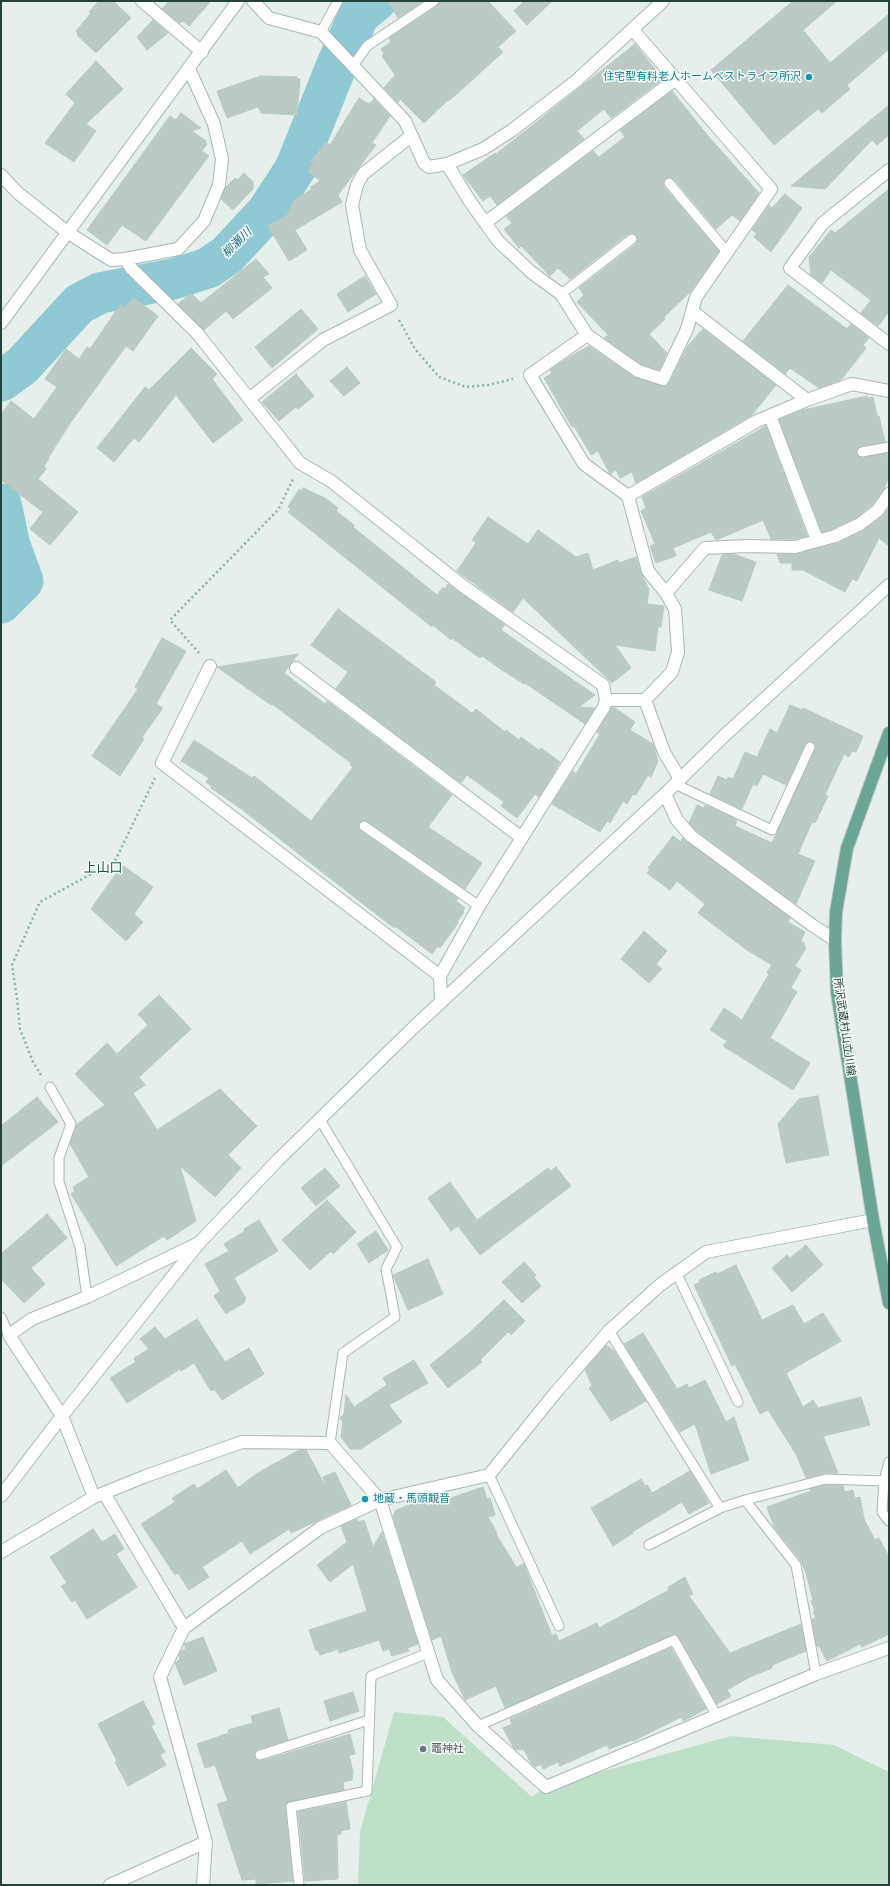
<!DOCTYPE html>
<meta charset="utf-8">
<style>
body{margin:0}
#map{position:relative;width:890px;height:1886px;overflow:hidden;background:#e6efeb;font-family:Karla,sans-serif}
canvas{display:block}
.frame{position:absolute;inset:0;border:2px solid #24423a;pointer-events:none}
</style>
<div id="map">
<canvas width="890" height="1886"></canvas>
<div class="frame"></div>
</div>
<script>
const ctx = document.querySelector('canvas').getContext('2d');
ctx.lineJoin = 'round';
function fillPath(path, color) { ctx.fillStyle = color; ctx.fill(path, 'evenodd'); }
const shape = rows => new Path2D(rows.map(r => 'M' + r).join(''));
function strokePath(path, color, width, dash) { ctx.strokeStyle = color; ctx.lineWidth = width; ctx.lineCap = dash ? 'butt' : 'round'; ctx.setLineDash(dash || []); ctx.stroke(path); }
function write(font, color, halo, rows, align = 'center') {
  ctx.font = font + ' Karla,"Noto Sans JP",sans-serif'; ctx.lineWidth = 3; ctx.setLineDash([]); ctx.textBaseline = 'middle'; ctx.strokeStyle = halo; ctx.fillStyle = color; for (const [text, x, y, turn = 0] of rows) {
    ctx.save(); ctx.translate(x, y); ctx.rotate((+turn || 0) * Math.PI / 180); ctx.textAlign = isNaN(turn) ? turn : align; if (halo) ctx.strokeText(text, 0, 0); ctx.fillText(text, 0, 0); ctx.restore();
  }
}
fillPath(shape([
 [394,1712,443,1717,532,1797,546,1787,731,1736,834,1745,889,1772,889,1885,358,1885,360,1832]
]), '#bfe0c8');
strokePath(shape([
 [1,381,22,366,79,304,100,293,173,279,208,268,227,255,267,212,295,169,338,62,359,15,376,1],
 [1,504,10,546,23,581,1,603]
]), '#8ec9d4', 41);
const building = shape([
 [99,1,113,1,131,18,96,53,77,35,78,33,76,31,91,13,89,12,99,1],
 [169,1,211,1,189,26,183,21,180,23,162,9,169,1],
 [388,1,423,1,398,18,388,1],
 [440,1,488,1,516,31,498,47,503,52,449,101,448,100,424,123,400,99,398,103,384,88,395,75,382,56,384,54,381,49,391,42,389,38,437,6,440,1],
 [524,1,552,1,527,25,514,11,524,1],
 [793,1,837,1,803,30,830,63,889,14,889,49,847,85,850,89,822,113,818,109,774,145,711,70,793,1],
 [153,20,168,33,147,50,137,37,153,20],
 [635,44,663,79,611,118,604,109,577,131,584,139,497,205,490,196,483,201,463,175,495,153,496,154,635,44],
 [96,61,123,89,86,124,96,131,74,162,45,143,75,103,66,94,96,61],
 [261,76,297,77,296,79,300,79,297,115,261,113,258,107,227,118,217,91,261,76],
 [672,91,708,136,759,193,740,221,732,215,716,229,674,179,668,177,664,181,664,187,719,251,691,291,664,317,665,319,649,334,667,353,659,370,641,364,604,338,608,335,577,302,584,295,579,288,636,244,638,239,636,235,632,233,628,234,570,279,558,268,550,276,521,246,519,248,504,229,512,223,506,216,593,151,599,157,625,137,620,130,672,91],
 [359,98,369,104,374,99,390,116,372,143,376,145,338,195,342,202,295,230,307,250,289,261,268,226,289,214,288,211,290,210,293,201,312,189,310,187,320,181,308,171,314,163,311,161,326,142,330,145,359,98],
 [889,105,889,135,877,145,872,140,825,189,791,186,889,105],
 [181,113,201,128,192,131,206,141,205,143,207,144,202,151,209,156,146,241,122,225,107,245,87,230,170,116,176,120,181,113],
 [244,173,253,182,253,189,233,210,221,199,226,187,235,178,238,180,244,173],
 [889,189,889,314,888,313,878,326,861,313,871,300,831,270,822,283,811,275,809,257,831,230,835,233,889,189],
 [785,194,802,208,771,252,754,237,757,233,752,230,769,205,772,208,785,194],
 [256,259,269,274,263,277,272,288,233,319,226,311,204,330,178,304,191,293,201,303,256,259],
 [365,276,376,294,348,312,337,294,365,276],
 [788,285,847,329,851,324,869,338,863,345,866,348,841,380,819,388,790,368,785,374,743,341,788,285],
 [134,298,158,316,133,351,126,346,71,422,48,458,49,459,44,466,46,469,38,479,78,512,50,545,30,529,43,512,1,480,1,414,11,401,34,419,57,387,45,379,66,349,79,359,87,347,90,349,120,305,124,308,134,298],
 [301,309,318,329,272,368,255,347,301,309],
 [703,329,776,385,752,415,636,483,632,472,620,478,616,470,610,474,598,451,591,455,574,426,572,427,544,378,552,373,550,370,568,358,589,346,634,377,665,386,670,382,687,347,703,329],
 [191,348,217,374,212,379,243,420,213,443,176,395,139,442,134,438,114,462,97,448,145,387,149,390,191,348],
 [347,367,360,383,344,396,330,381,347,367],
 [296,374,314,396,298,409,296,407,279,421,262,402,296,374],
 [867,396,867,398,873,397,877,416,879,416,885,442,861,446,857,450,856,453,858,456,863,458,887,453,889,477,884,489,872,505,856,518,832,529,822,532,779,420,803,410,867,396],
 [766,426,807,536,794,539,771,539,763,520,716,540,711,532,673,548,676,556,656,563,650,546,655,544,641,511,646,508,642,497,766,426],
 [303,488,325,498,338,508,336,511,354,525,353,527,437,595,443,587,445,589,448,584,505,625,501,630,595,695,579,707,595,708,585,724,525,683,524,684,502,670,482,656,480,658,452,638,451,640,433,625,432,627,288,512,291,509,288,507,299,489,301,491,303,488],
 [887,510,889,511,889,546,879,538,857,581,852,579,845,592,803,570,792,570,792,563,780,563,777,554,797,554,838,543,864,530,883,516,887,510],
 [488,517,528,544,538,530,576,557,588,553,593,570,618,560,619,563,636,557,641,573,649,589,647,604,664,606,661,627,658,627,655,651,615,645,631,668,612,683,523,598,513,612,457,571,476,543,472,540,488,517],
 [733,554,756,562,742,601,709,590,722,555,733,554],
 [338,609,436,682,434,685,472,713,476,709,505,732,506,730,519,740,521,737,537,749,539,750,541,748,560,762,539,797,535,794,517,818,501,806,504,802,467,775,461,783,336,689,348,672,311,645,338,609],
 [162,638,186,651,156,704,163,708,142,737,144,739,120,776,92,756,138,689,135,687,162,638],
 [298,654,284,673,325,704,327,701,452,795,428,827,482,863,465,889,367,821,362,820,358,825,361,831,458,899,456,901,465,908,463,911,464,912,457,922,458,923,440,948,438,946,432,954,395,926,394,928,240,808,211,788,212,786,206,782,209,778,181,761,194,740,252,778,254,776,311,821,353,767,350,765,351,763,272,704,271,705,217,667,298,654],
 [790,705,802,710,803,708,863,736,856,752,852,751,849,757,844,754,825,795,828,796,815,823,812,822,798,854,815,861,796,904,696,830,689,823,697,805,704,808,705,805,737,820,735,826,772,843,815,750,816,746,813,742,809,741,805,744,786,785,763,774,757,786,753,784,742,809,710,794,718,776,727,780,728,777,733,779,745,752,757,757,770,729,777,733,790,705],
 [611,708,615,708,635,722,630,730,653,744,658,761,651,777,648,775,636,795,633,794,627,804,623,801,610,823,607,821,600,832,552,804,573,771,576,774,600,734,597,732,611,708],
 [673,836,681,842,682,838,790,918,788,922,805,932,801,941,805,944,804,946,806,948,795,966,801,970,791,988,797,992,770,1038,810,1063,793,1090,723,1046,727,1041,710,1030,724,1008,742,1020,769,974,767,972,772,965,747,950,698,913,705,904,677,881,670,890,647,873,650,869,648,868,673,836],
 [122,865,153,887,134,914,143,922,126,941,91,909,122,865],
 [644,931,667,951,656,964,662,969,649,983,621,959,644,931],
 [159,995,191,1029,139,1077,145,1085,133,1093,157,1130,220,1089,257,1126,228,1155,241,1168,215,1197,180,1166,196,1221,167,1240,164,1236,116,1266,71,1194,75,1191,73,1187,89,1177,70,1144,77,1124,105,1105,75,1074,107,1043,117,1054,148,1025,138,1014,159,995],
 [818,1096,829,1155,786,1163,778,1124,799,1099,818,1096],
 [37,1097,58,1122,1,1166,1,1126,37,1097],
 [556,1167,571,1186,480,1255,458,1226,451,1231,428,1198,450,1182,477,1220,548,1168,551,1171,556,1167],
 [325,1168,340,1186,316,1206,301,1188,325,1168],
 [327,1200,356,1232,333,1254,331,1251,310,1270,282,1240,327,1200],
 [47,1214,67,1238,31,1268,45,1284,24,1303,1,1279,1,1254,47,1214],
 [259,1220,278,1251,234,1278,246,1299,244,1300,245,1302,226,1314,214,1296,220,1291,205,1264,229,1251,224,1244,245,1231,244,1229,259,1220],
 [376,1231,388,1250,369,1263,357,1244,376,1231],
 [806,1245,823,1265,792,1292,772,1268,787,1255,790,1258,806,1245],
 [428,1259,443,1294,408,1310,393,1275,428,1259],
 [524,1262,536,1275,534,1277,541,1286,522,1303,502,1282,524,1262],
 [736,1265,762,1320,793,1305,804,1324,823,1313,841,1341,786,1373,803,1407,813,1400,818,1408,861,1397,870,1425,823,1436,838,1473,825,1473,806,1478,796,1454,768,1410,760,1414,735,1364,732,1366,694,1285,700,1282,699,1280,716,1272,717,1274,736,1265],
 [504,1300,525,1321,511,1335,508,1332,480,1360,482,1362,448,1388,430,1365,467,1335,504,1300],
 [197,1319,225,1362,249,1348,264,1374,222,1400,215,1390,211,1391,194,1363,181,1371,180,1369,127,1403,110,1378,136,1362,134,1358,149,1349,140,1339,155,1327,165,1339,197,1319],
 [643,1333,677,1389,687,1384,689,1388,705,1380,726,1422,734,1417,749,1460,711,1474,695,1424,680,1432,624,1344,643,1333],
 [606,1345,614,1351,646,1401,611,1421,589,1388,592,1386,585,1370,606,1345],
 [414,1360,428,1383,389,1405,402,1422,361,1449,350,1449,341,1437,343,1422,340,1418,344,1414,346,1395,354,1407,387,1385,383,1378,414,1360],
 [299,1450,306,1450,327,1489,323,1477,335,1472,351,1505,291,1533,289,1529,250,1554,242,1541,202,1567,209,1577,189,1590,178,1573,175,1575,141,1524,175,1502,172,1498,194,1484,197,1489,226,1470,238,1488,256,1474,299,1450],
 [690,1471,709,1503,689,1514,682,1502,632,1532,633,1533,613,1546,591,1508,641,1479,645,1486,647,1485,652,1493,690,1471],
 [827,1485,843,1486,845,1492,853,1490,855,1498,860,1497,864,1519,875,1540,879,1538,889,1557,889,1634,862,1647,860,1644,827,1661,819,1646,817,1647,812,1619,816,1618,813,1612,815,1611,811,1601,813,1600,806,1573,801,1561,774,1527,767,1507,811,1491,810,1489,827,1485],
 [483,1487,487,1499,490,1498,495,1515,488,1517,497,1533,496,1534,516,1567,524,1564,552,1636,556,1634,559,1641,597,1623,599,1628,669,1590,668,1587,685,1577,693,1594,689,1596,730,1653,801,1624,806,1651,772,1665,772,1668,750,1677,727,1690,731,1696,717,1704,679,1637,674,1634,505,1708,496,1686,465,1700,452,1672,441,1636,432,1640,393,1516,396,1510,418,1502,419,1505,438,1499,439,1502,483,1487],
 [357,1519,359,1522,364,1520,373,1547,382,1532,418,1644,407,1648,409,1651,392,1656,389,1649,383,1651,379,1640,339,1653,338,1649,320,1655,318,1650,316,1651,309,1630,367,1611,353,1564,330,1582,317,1565,347,1542,341,1526,357,1519],
 [93,1529,102,1542,115,1534,124,1549,116,1554,137,1587,87,1619,75,1600,72,1602,61,1586,67,1583,50,1557,93,1529],
 [203,1637,217,1671,184,1685,175,1663,180,1659,179,1656,181,1651,186,1649,184,1644,203,1637],
 [671,1648,706,1709,683,1721,681,1717,633,1741,633,1740,609,1749,607,1745,560,1766,558,1762,543,1769,541,1764,535,1767,531,1763,524,1750,515,1749,513,1747,503,1728,512,1724,510,1719,671,1648],
 [353,1692,359,1711,330,1721,324,1701,353,1692],
 [143,1701,155,1724,151,1726,165,1752,160,1755,166,1765,128,1786,115,1762,117,1761,98,1724,143,1701],
 [279,1708,288,1740,258,1749,254,1754,256,1760,262,1761,350,1734,355,1754,349,1755,353,1772,352,1780,343,1782,344,1790,287,1803,285,1808,293,1881,256,1884,256,1879,242,1880,217,1804,228,1801,215,1765,205,1768,197,1744,229,1733,228,1730,253,1723,251,1716,279,1708],
 [346,1802,350,1829,341,1831,341,1834,337,1835,338,1879,305,1881,298,1812,346,1802]
]);
fillPath(building, '#bbcac4');
strokePath(building, '#b8c9c2', 1);
const lane = shape([
 [321,32,338,1],
 [353,66,367,46,434,1],
 [669,183,727,252],
 [561,294,632,239],
 [862,452,889,447],
 [675,784,772,830,810,747],
 [364,826,479,906],
 [50,1087,71,1124,59,1158,59,1182,80,1247,87,1297],
 [319,1118,397,1247,386,1269,395,1317,343,1353,330,1443],
 [676,1272,738,1402],
 [1,1317,9,1335],
 [609,1331,720,1508],
 [489,1475,559,1626],
 [884,1481,882,1512,889,1521],
 [745,1500,796,1565,816,1674],
 [649,1545,720,1508,745,1500,826,1479,884,1481,889,1462],
 [478,1726,674,1640,717,1716],
 [260,1755,369,1720],
 [299,1885,291,1807,367,1791,371,1676,428,1653]
]);
const street = shape([
 [142,1,202,52],
 [253,1,269,18,321,32,405,121,424,163,429,167,447,164,483,149,511,131,576,81,663,1],
 [447,164,469,200,498,241,531,272,561,294,587,335,638,371,663,379,687,329,696,297,771,189,633,30],
 [889,170,823,223,790,268,889,344],
 [1,175,18,193,67,232,111,260,125,259,131,268,197,333,300,463,331,481,463,586,603,685,606,700,604,707,479,906,440,976,441,1002],
 [485,223,676,79],
 [125,259,178,249,204,221,219,185,222,159,214,124,189,69],
 [692,311,807,400],
 [587,335,530,375,584,464,628,496,757,421,807,400,852,384,889,391],
 [249,399,323,340,391,305,360,250,352,205,357,185,363,174,411,136],
 [770,416,817,540],
 [628,496,648,571,666,593,675,609,678,652,672,672,645,700,664,752,680,779],
 [666,593,705,548,747,546,795,547,835,536,860,524,878,510,889,494],
 [210,666,162,763,440,976],
 [296,668,522,838],
 [606,700,645,700],
 [665,794,677,820,691,836,812,925,835,940],
 [104,1493,184,1628],
 [94,1497,62,1416,9,1335,32,1319,87,1297,199,1243],
 [1,1552,94,1497,146,1476,242,1442,330,1443,380,1500,437,1680,478,1726,546,1787,816,1674,889,1648],
 [110,1885,206,1842],
 [203,1885,206,1842,160,1677,184,1628,320,1528,380,1500,489,1475,556,1392,609,1331,660,1285,706,1252,873,1220]
]);
const secondary = shape([
 [1,323,238,1],
 [1,1496,62,1416,199,1243,278,1160,413,1028,665,794,725,735,889,585]
]);
const primary = shape([
 [889,733,847,848,836,912,835,940,837,993,873,1220,889,1303]
]);
strokePath(lane, '#a8b8b2', 11);
strokePath(street, '#a8b8b2', 14);
strokePath(secondary, '#a4bbb3', 14);
strokePath(primary, '#c2cac8', 14);
strokePath(shape([
 [399,320,415,349,439,377,466,387,488,385,513,379],
 [199,653,170,620,278,510,293,479],
 [41,1075,33,1062,20,1029,17,998,12,965,40,902,115,861,155,778]
]), '#86b3a5', 2.5, [2, 3]);
strokePath(lane, '#fff', 9);
strokePath(street, '#fff', 12);
strokePath(secondary, '#fff', 12);
strokePath(primary, '#6aa596', 12);
for (const [x, y, r, color] of [
 [809,77,4,"#0f9aa8"],
 [365,1499,4,"#0f9aa8"],
 [423,1749,4,"#6b7280"]
]) { const dot = new Path2D(); dot.arc(x, y, r, 0, 2 * Math.PI); ctx.fillStyle = color; ctx.fill(dot); strokePath(dot, '#f7fbf9', 1.5); }
write('11px', '#0d838f', '#f7fbf9', [
 ["住宅型有料老人ホームベストライフ所沢",801,77],
 ["地蔵・馬頭観音",373,1499,"left"]
], 'right');
write('11px', '#24423a', '#f7fbf9', [
 ["所沢武蔵村山立川線",844,1027,82]
]);
write('11px', '#5b616d', '#f7fbf9', [
 ["竈神社",431,1749]
], 'left');
write('italic 12px', '#1c6f80', '#f7fbf9', [
 ["柳瀬川",237,243,-45]
]);
write('13px', '#1f5548', '#f7fbf9', [
 ["上山口",103,868]
]);
</script>
